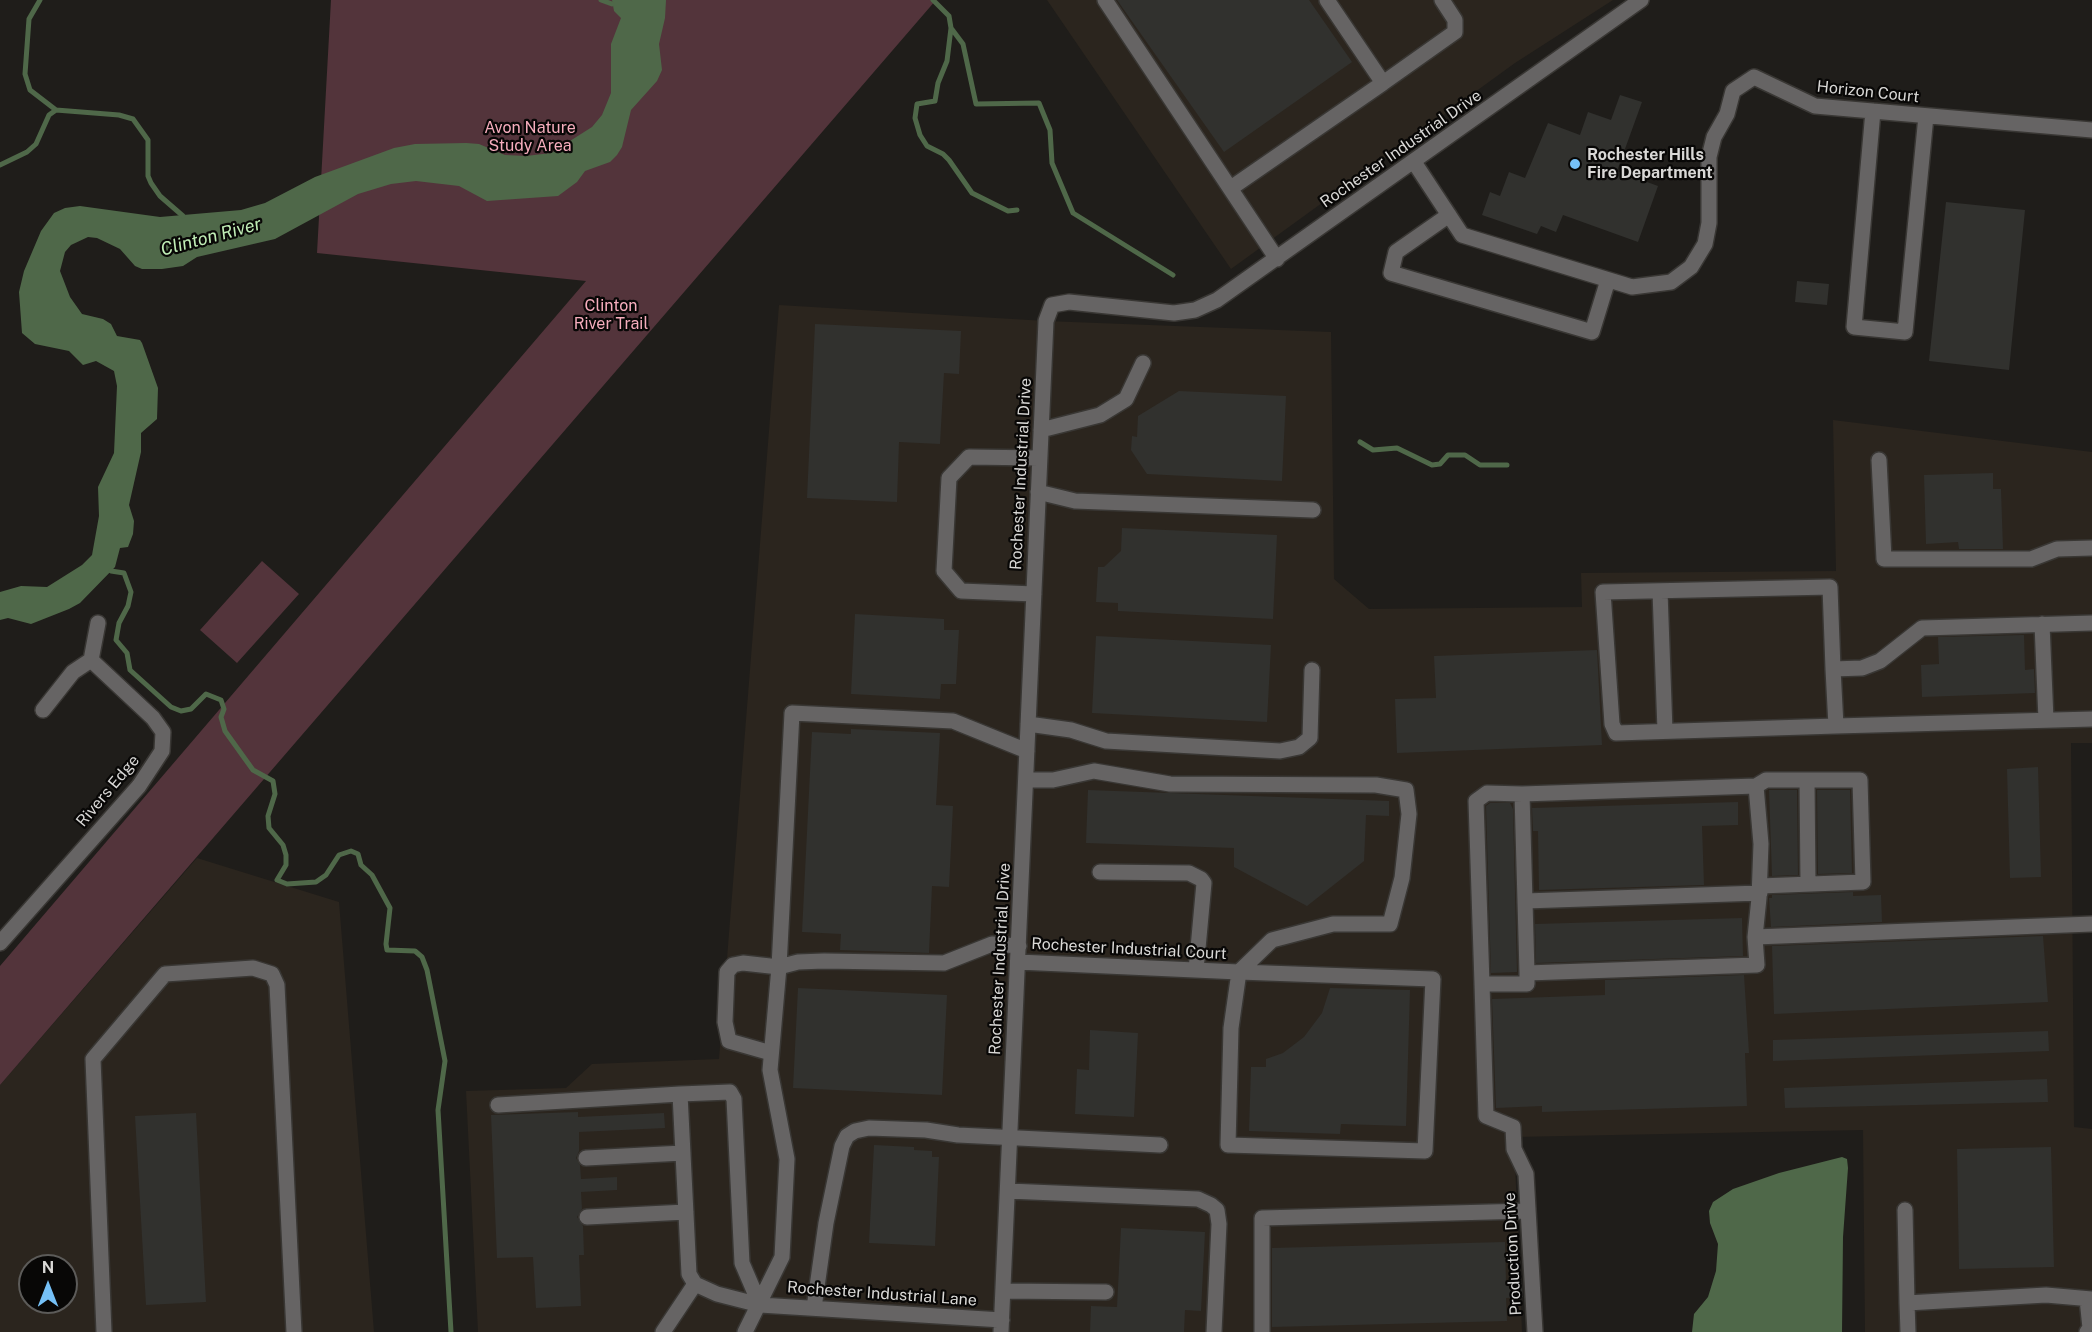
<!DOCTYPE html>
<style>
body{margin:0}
#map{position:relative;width:2092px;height:1332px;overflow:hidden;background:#1f1d1a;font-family:"Public Sans",sans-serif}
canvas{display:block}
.north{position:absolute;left:18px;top:1254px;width:60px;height:60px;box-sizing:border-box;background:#080706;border:2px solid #5c5b59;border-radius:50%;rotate:0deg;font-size:16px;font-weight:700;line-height:24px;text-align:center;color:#d9d8d6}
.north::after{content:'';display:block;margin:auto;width:21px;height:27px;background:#75c0f6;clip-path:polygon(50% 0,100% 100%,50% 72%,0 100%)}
</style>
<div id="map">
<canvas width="2092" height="1332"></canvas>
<div class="north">N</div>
</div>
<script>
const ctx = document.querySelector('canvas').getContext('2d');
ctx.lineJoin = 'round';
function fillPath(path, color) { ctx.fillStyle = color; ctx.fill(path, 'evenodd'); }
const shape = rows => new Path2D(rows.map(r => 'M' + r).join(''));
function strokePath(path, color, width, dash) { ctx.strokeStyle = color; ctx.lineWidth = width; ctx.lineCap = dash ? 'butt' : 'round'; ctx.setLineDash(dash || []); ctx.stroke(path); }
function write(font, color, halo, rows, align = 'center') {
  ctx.font = font + ' "Public Sans",sans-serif'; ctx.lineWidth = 4.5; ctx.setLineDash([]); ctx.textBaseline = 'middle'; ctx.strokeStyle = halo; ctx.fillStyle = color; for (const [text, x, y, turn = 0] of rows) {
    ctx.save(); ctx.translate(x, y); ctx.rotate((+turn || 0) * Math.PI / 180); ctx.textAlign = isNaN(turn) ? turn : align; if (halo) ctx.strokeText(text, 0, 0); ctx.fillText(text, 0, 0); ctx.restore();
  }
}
fillPath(shape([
 [1047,0,1613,0,1515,63,1231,269],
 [779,305,1046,321,1331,332,1334,579,1369,609,1582,607,1581,573,1836,571,1833,420,2092,452,2092,743,2071,743,2074,1127,2092,1129,2092,1332,1865,1332,1863,1130,1514,1137,1522,1332,478,1332,466,1091,566,1088,592,1064,719,1059],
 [197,858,339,902,374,1332,0,1332,0,1085],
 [30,1266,66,1266,66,1302,30,1302]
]), '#2b251e');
fillPath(shape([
 [331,0,936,0,0,1085,0,966,586,281,317,253],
 [262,561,299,594,237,663,200,630]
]), '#53343b');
fillPath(shape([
 [612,0,666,0,665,18,659,44,662,70,657,81,631,110,622,147,617,155,610,162,585,171,577,182,558,196,487,201,459,186,416,181,391,184,358,194,275,239,197,257,183,266,162,269,142,269,135,266,120,249,97,238,88,237,71,245,65,252,60,271,70,297,82,314,103,319,111,324,117,336,140,340,142,343,158,388,157,419,141,433,141,452,129,505,134,521,133,534,128,547,120,548,115,567,80,603,69,609,31,624,8,618,0,620,0,592,21,586,47,587,82,565,92,555,99,516,98,487,114,453,117,386,114,371,96,361,83,365,69,351,35,344,22,333,19,292,24,271,41,231,54,213,65,208,80,206,160,217,241,210,265,203,315,177,394,148,415,144,466,143,479,144,505,155,526,156,551,153,592,127,602,115,611,93,611,44,621,18,614,11],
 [1842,1157,1847,1159,1848,1168,1843,1237,1842,1332,1692,1332,1694,1314,1708,1297,1716,1271,1718,1244,1710,1223,1709,1211,1713,1202,1733,1189,1779,1173]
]), '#4f6849');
strokePath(shape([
 [40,0,29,19,25,74,30,90,56,110,119,115,133,119,148,140,148,176,151,183,160,196,183,216],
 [601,0,612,4],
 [933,0,949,16,951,28,947,61,938,83,935,101,917,104,915,118,920,135,927,146,943,154,949,160,972,193,1008,211,1017,210],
 [951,28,963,44,976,104,1039,103,1050,130,1052,163,1073,213,1173,275],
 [0,165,27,152,36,144,49,115,56,110],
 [1360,442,1373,450,1397,448,1432,465,1440,464,1448,455,1465,455,1480,465,1507,465],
 [111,571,124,573,131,592,128,606,119,623,116,640,127,653,130,670,171,707,181,711,191,709,206,694,221,700,224,709,221,717,225,731,253,770,273,781,275,794,268,816,269,828,283,845,286,855,286,865,277,880,287,884,316,882,326,875,339,855,351,851,358,854,361,865,372,875,390,908,386,944,387,950,415,951,422,957,427,970,445,1061,438,1110,451,1332]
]), '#4f6849', 5);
fillPath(shape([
 [1117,0,1309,0,1352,62,1224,152],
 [1620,95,1642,102,1617,171,1658,186,1638,242,1563,215,1556,232,1541,226,1537,234,1482,215,1490,192,1500,196,1509,172,1525,178,1548,123,1580,135,1588,112,1611,120],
 [1946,202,2025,210,2009,370,1929,361],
 [1797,281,1829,284,1827,305,1795,302],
 [815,324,961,331,959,374,944,373,940,444,899,442,897,502,807,498],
 [1179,391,1286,396,1282,481,1147,474,1131,450,1132,436,1137,437,1138,416],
 [1993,473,1993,489,2001,489,2003,549,1959,549,1958,542,1926,544,1924,475],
 [1122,528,1277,535,1273,619,1118,611,1118,603,1096,602,1098,567,1104,567,1121,551],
 [855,614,944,619,944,630,959,630,956,684,941,684,940,699,851,694],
 [2024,635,2025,670,2034,669,2035,693,1922,697,1921,665,1939,664,1938,637],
 [1096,636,1271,645,1267,722,1092,713],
 [1597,650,1602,745,1397,753,1395,699,1436,698,1434,656],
 [851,729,940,733,936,805,953,806,949,887,932,886,929,953,840,950,841,934,802,932,812,732,851,734],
 [2038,767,2041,877,2010,878,2007,769],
 [1088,790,1389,801,1389,816,1366,815,1364,861,1307,906,1234,867,1234,848,1086,843],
 [1769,790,1797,790,1798,875,1772,876],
 [1817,790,1850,790,1852,873,1818,874],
 [1738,802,1738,825,1702,826,1704,885,1539,890,1538,831,1533,831,1532,808],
 [1490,803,1510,803,1513,809,1517,972,1491,973,1486,806],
 [1853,892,1853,896,1881,895,1882,922,1771,927,1769,898,1772,898,1772,895],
 [1742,918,1743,956,1536,963,1535,924],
 [2043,936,2048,1002,1774,1014,1772,946],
 [1744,975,1749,1053,1745,1053,1747,1106,1542,1112,1542,1106,1496,1108,1492,999,1605,995,1605,980],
 [798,988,947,995,942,1095,793,1088],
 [1330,988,1410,990,1406,1126,1341,1124,1340,1134,1249,1131,1251,1067,1266,1067,1266,1059,1283,1053,1304,1037,1322,1013],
 [1090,1030,1138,1033,1134,1117,1075,1114,1077,1069,1089,1070],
 [2048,1031,2049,1051,1773,1061,1773,1040],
 [2047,1079,2048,1102,1785,1108,1784,1088],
 [578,1112,578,1117,664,1113,665,1128,579,1132,579,1151,576,1158,580,1165,581,1179,617,1177,617,1190,581,1192,582,1209,577,1217,583,1226,584,1255,579,1255,581,1306,536,1308,533,1257,497,1258,491,1115],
 [196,1113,206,1302,146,1305,135,1116],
 [874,1145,914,1147,914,1150,932,1151,932,1157,939,1157,935,1246,869,1243],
 [2051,1147,2054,1267,1959,1269,1957,1149],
 [1121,1228,1205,1232,1201,1311,1185,1310,1184,1332,1090,1332,1091,1306,1117,1307],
 [1505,1242,1506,1282,1522,1281,1523,1297,1506,1298,1507,1321,1272,1327,1272,1248]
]), '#31312e');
const minor = shape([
 [1105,0,1277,259],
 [1327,0,1383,83,1455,32,1455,20,1442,0],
 [1873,111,1854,327,1905,332,1926,116],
 [1414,162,1462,235,1632,287,1671,282,1691,267,1705,244,1709,223,1709,157,1714,137,1727,114,1733,91,1754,77,1815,106,2092,130],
 [1231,188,1383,83],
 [1449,215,1396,252,1391,273,1592,332,1608,280],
 [1041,430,1100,415,1126,399,1143,363],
 [1879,460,1884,559,2031,559,2057,549,2092,548],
 [1038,492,1075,501,1313,510],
 [1660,591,1665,731],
 [1034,594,961,591,944,571,949,478,969,457,1039,458],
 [2092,623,1922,628,1880,661,1862,668,1833,669,1836,726,2092,719],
 [2042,624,2046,720],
 [1833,669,1830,587,1603,592,1612,724,1616,733,1836,726],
 [43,710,73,672,91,660,98,623],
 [1028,724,1071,730,1106,741,1280,751,1299,747,1310,738,1312,670],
 [1807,780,1808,884],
 [1522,794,1527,973],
 [1100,872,1189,873,1201,879,1204,883,1196,970],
 [1525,901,1760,893],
 [1755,937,1759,898,1761,844,1756,786],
 [0,943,139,786,162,751,163,732,153,718,91,660],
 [1018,962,1239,972,1433,979,1425,1151,1228,1145,1231,1028,1239,972,1272,940,1333,924,1390,924,1402,878,1409,814,1406,790,1376,785,1170,784,1094,771,1053,780,1026,780],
 [1482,984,1476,801,1487,793,1522,794,1756,786,1766,780,1860,780,1863,882,1760,886],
 [771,1053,729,1041,725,1022,727,972,733,965,743,963,779,967,792,713,953,721,1027,751],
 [498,1105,680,1094],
 [586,1158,683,1153],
 [1008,1191,1198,1199,1211,1205,1217,1210,1219,1224,1214,1332],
 [1905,1210,1907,1303],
 [587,1217,686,1212],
 [1003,1291,1106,1292],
 [760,1305,742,1263,734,1099,730,1092,680,1094,689,1274,695,1284,717,1294,760,1305,1002,1320],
 [814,1308,826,1223,842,1146,847,1136,855,1131,869,1128,926,1130,958,1135,1160,1145],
 [104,1332,93,1059,165,974,253,968,272,974,277,985,294,1332],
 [663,1332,695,1284],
 [745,1332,782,1257,787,1159,770,1070,779,967,798,962,824,961,944,963,992,944,1019,946],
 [1001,1332,1046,321,1052,305,1069,302,1174,313,1195,310,1217,300,1641,0],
 [1262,1332,1262,1218,1528,1211],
 [1535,1332,1526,1174,1514,1149,1513,1127,1486,1116,1482,984,1527,984,1527,973,1757,965,1755,937,2092,924],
 [1908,1332,1907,1303,2046,1295,2092,1299],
 [2087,1332,2090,1328,2087,1299]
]);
strokePath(minor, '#393734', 18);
strokePath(minor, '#666464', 15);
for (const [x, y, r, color] of [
 [1575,164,6,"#75c0f6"]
]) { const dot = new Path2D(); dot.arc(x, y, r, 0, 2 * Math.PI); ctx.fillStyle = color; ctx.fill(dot); strokePath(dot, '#080706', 2); }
write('16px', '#d9d8d6', '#080706', [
 ["Horizon Court",1868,92,6],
 ["Rochester Industrial Drive",1401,149,-35],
 ["Rochester Industrial Drive",1021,474,-87],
 ["Rivers Edge",108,791,-50],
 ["Rochester Industrial Court",1129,949,3],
 ["Rochester Industrial Drive",1000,959,-87],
 ["Production Drive",1513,1254,-93],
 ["Rochester Industrial Lane",882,1294,4]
]);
write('16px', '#f6adbd', '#080706', [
 ["Avon Nature",530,128],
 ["Study Area",530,146],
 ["Clinton",611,306],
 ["River Trail",611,324]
]);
write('bold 16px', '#d9d8d6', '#080706', [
 ["Rochester Hills",1587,155],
 ["Fire Department",1587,173]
], 'left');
write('italic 18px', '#c0edb6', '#080706', [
 ["Clinton River",211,237,-15]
]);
</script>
